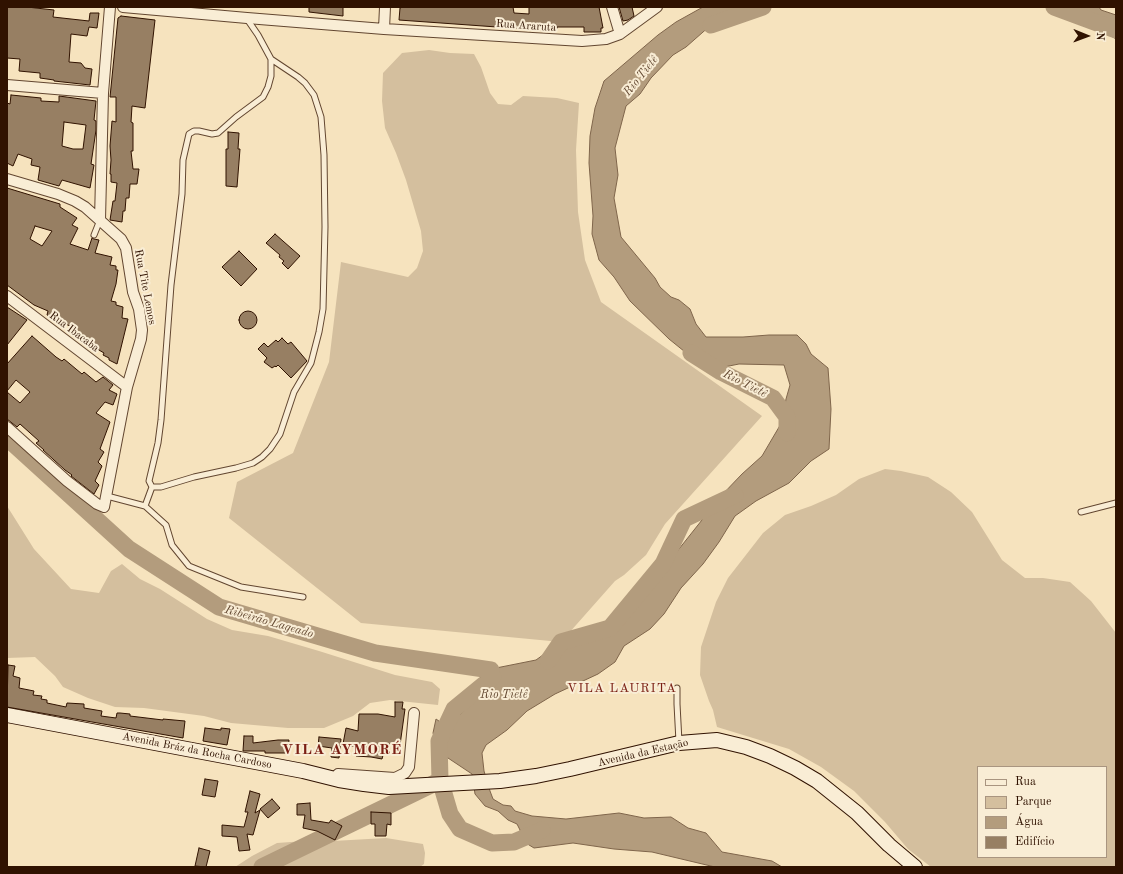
<!DOCTYPE html>
<meta charset="utf-8">
<style>
body{margin:0}
#map{position:relative;width:1123px;height:874px;overflow:hidden;background:#f6e3be;font-family:"Old Standard TT",serif}
canvas{display:block}
.frame{position:absolute;inset:0;border:8px solid #301200;pointer-events:none}
.legend{position:absolute;left:977px;top:766px;width:130px;height:92px;box-sizing:border-box;background:#f9edd5;border:1px solid #a99580;margin:0;padding:5px 7px;list-style:none;font-size:12px;color:#301200}
.legend li{display:flex;align-items:center;gap:8px;height:20px}
.legend b{width:20px;border:1px solid #a99580}
.north{position:absolute;left:1067px;top:16px;width:40px;height:40px;-webkit-text-stroke:3px #f9edd5;paint-order:stroke;rotate:91deg;font-size:11px;font-weight:700;line-height:16px;text-align:center;color:#301200}
.north::after{content:'';display:block;margin:auto;width:14px;height:18px;background:#301200;clip-path:polygon(50% 0,100% 100%,50% 72%,0 100%)}
</style>
<div id="map">
<canvas width="1123" height="874"></canvas>
<div class="frame"></div>
<ul class="legend">
<li><b style="height:5px;background:#f9edd5"></b>Rua</li>
<li><b style="height:11px;background:#d4bf9e"></b>Parque</li>
<li><b style="height:11px;background:#b39c7d"></b>Água</li>
<li><b style="height:11px;background:#977f63"></b>Edifício</li>
</ul>
<div class="north">N</div>
</div>
<script>
const ctx = document.querySelector('canvas').getContext('2d');
ctx.lineJoin = 'round';
function fillPath(path, color) { ctx.fillStyle = color; ctx.fill(path, 'evenodd'); }
const shape = rows => new Path2D(rows.map(r => 'M' + r).join(''));
function strokePath(path, color, width, dash) { ctx.strokeStyle = color; ctx.lineWidth = width; ctx.lineCap = dash ? 'butt' : 'round'; ctx.setLineDash(dash || []); ctx.stroke(path); }
function write(font, color, halo, rows, align = 'center') {
  ctx.font = font + ' "Old Standard TT",serif'; ctx.lineWidth = 4; ctx.setLineDash([]); ctx.textBaseline = 'middle'; ctx.strokeStyle = halo; ctx.fillStyle = color; for (const [text, x, y, turn = 0] of rows) {
    ctx.save(); ctx.translate(x, y); ctx.rotate((+turn || 0) * Math.PI / 180); ctx.textAlign = isNaN(turn) ? turn : align; if (halo) ctx.strokeText(text, 0, 0); ctx.fillText(text, 0, 0); ctx.restore();
  }
}
fillPath(shape([
 [429,50,450,53,474,54,481,67,490,93,498,104,511,105,523,96,557,98,579,103,576,150,578,212,585,260,601,302,762,416,665,524,646,555,624,575,615,581,561,642,361,623,229,518,237,482,293,453,329,362,341,262,408,277,417,268,423,251,421,231,406,180,396,153,385,128,382,101,383,73,402,53],
 [885,469,901,471,928,477,951,492,972,512,1002,560,1025,578,1043,578,1070,582,1091,601,1116,633,1116,867,931,867,908,849,885,822,854,791,821,767,789,749,717,727,713,710,709,701,700,675,701,647,716,602,728,578,763,533,785,515,811,506,836,495,859,479],
 [978,767,1106,767,1106,857,978,857],
 [7,506,34,549,71,589,99,593,111,571,122,564,140,579,160,589,207,619,232,630,268,636,319,651,395,675,432,682,440,689,438,705,390,700,370,703,353,716,324,728,288,728,231,723,204,716,144,708,115,707,88,698,63,687,55,676,35,657,7,658],
 [386,838,423,844,425,853,424,864,420,867,235,867,252,856,277,843,305,841,333,841]
]), '#d4bf9e');
const water = shape([
 [703,7,749,7,728,20,711,25,686,47,673,55,651,78,640,94,626,106,615,148,618,175,614,198,621,237,655,278,660,287,671,297,679,300,690,309,696,324,706,337,743,337,769,335,797,335,806,344,811,354,828,368,831,409,829,449,811,461,789,483,756,501,735,516,719,542,703,564,681,588,664,614,650,629,624,646,615,662,598,674,555,694,527,711,507,730,486,745,482,753,484,771,490,791,493,799,503,805,511,806,515,811,532,816,566,819,619,813,644,818,671,817,688,828,706,833,722,852,772,861,782,867,715,867,652,852,614,849,573,843,534,848,521,840,520,830,517,824,508,820,498,811,485,806,475,794,472,774,448,758,437,748,433,733,436,719,446,726,456,719,471,703,481,676,496,668,536,660,561,642,591,638,625,617,721,496,742,474,762,456,782,422,786,399,790,385,784,365,739,364,719,368,695,360,669,339,630,301,614,277,599,260,592,234,593,216,589,163,590,136,595,108,604,81,658,35,676,22,703,7],
 [1054,7,1099,7,1101,10,1116,15,1116,39,1081,17,1054,7]
]);
fillPath(water, '#b39c7d');
strokePath(water, '#7f654b', 1);
strokePath(shape([
 [1054,7,1116,30],
 [711,25,763,7],
 [691,353,721,372,773,398,787,417,787,433],
 [7,438,129,549,219,607,375,653,491,670],
 [548,661,561,642,610,628,663,564,684,519,735,495],
 [493,677,454,709,439,741,440,780,450,814,460,829,492,843,514,842,542,830],
 [262,867,435,783]
]), '#b39c7d', 17);
const building = shape([
 [7,7,27,7,54,10,53,17,89,21,90,13,99,13,97,28,89,27,87,36,71,34,69,62,81,63,85,68,92,69,90,85,54,81,54,80,40,78,40,73,19,71,20,59,7,58,7,7],
 [309,7,343,7,343,16,309,12,309,7],
 [402,7,513,7,514,13,529,14,529,7,599,7,603,28,601,28,601,32,584,32,584,27,557,27,557,29,536,30,513,28,513,25,497,24,497,27,399,20,400,8,402,7],
 [619,7,632,7,634,16,628,20,623,21,619,7],
 [121,16,155,20,145,108,132,106,131,122,133,123,133,151,131,151,133,169,139,169,137,184,130,184,129,198,126,198,125,211,123,211,122,222,110,220,113,201,115,201,117,183,111,182,111,174,110,174,111,160,110,146,112,121,116,122,116,97,110,97,118,18,121,16],
 [11,95,41,98,41,101,59,102,59,96,96,101,94,120,96,121,96,130,91,164,94,165,90,188,62,180,59,186,38,180,40,167,31,165,32,159,18,154,13,166,7,163,7,103,10,104,11,95],
 [64,122,86,125,83,149,73,149,62,146,64,122],
 [228,132,239,133,238,149,240,149,237,187,226,186,226,149,228,149,228,132],
 [7,188,60,204,60,207,77,218,72,225,78,228,70,244,88,250,92,238,94,239,99,240,95,253,112,257,110,265,116,266,116,270,118,270,116,284,111,301,116,302,116,305,123,307,122,318,128,319,117,364,109,360,109,358,103,355,104,353,87,343,88,340,72,332,74,328,47,315,48,311,34,305,7,285,7,188],
 [35,226,52,231,42,246,30,239,35,226],
 [275,234,300,256,288,269,282,263,284,261,279,257,280,255,266,243,275,234],
 [239,251,257,269,241,286,222,267,239,251],
 [7,307,27,320,7,345,7,307],
 '239 320a9 9 0 1 1 18 0a9 9 0 1 1-18 0Z',
 [32,336,56,357,62,361,64,359,82,374,84,372,96,382,103,377,113,385,109,390,117,394,113,405,105,402,96,413,110,422,100,449,104,452,98,462,102,466,95,481,99,485,94,494,71,476,72,475,65,470,43,450,44,450,36,443,39,441,20,424,17,427,7,419,7,392,20,403,30,392,16,380,7,391,7,364,32,336],
 [282,338,288,344,291,342,307,361,291,378,278,365,276,367,275,366,272,368,264,362,267,358,258,349,264,343,268,347,276,340,278,342,282,338],
 [8,665,15,666,13,676,20,678,19,688,34,691,33,695,42,696,41,699,47,700,47,703,66,707,67,703,84,704,84,708,102,711,101,716,116,718,117,713,120,713,130,714,130,716,163,720,163,719,185,721,183,738,7,707,8,665],
 [395,702,403,702,402,709,405,709,400,745,386,744,382,759,371,757,356,756,356,747,343,744,346,728,358,731,359,714,378,714,395,717,395,702],
 [205,728,221,730,221,728,230,729,227,745,203,741,205,728],
 [244,736,253,736,253,743,278,740,289,740,288,753,265,753,265,751,243,751,244,736],
 [319,737,341,739,339,758,331,757,332,748,318,746,319,737],
 [205,779,218,781,215,797,202,795,205,779],
 [250,791,260,794,255,813,260,810,253,835,247,834,250,850,239,851,237,837,222,836,222,825,244,827,248,812,245,812,250,791],
 [272,799,280,808,268,818,260,809,272,799],
 [310,803,311,820,329,823,331,820,342,826,335,840,317,831,303,828,305,815,297,815,297,804,310,803],
 [371,812,391,813,391,825,387,824,386,836,375,836,375,824,371,824,371,812],
 [199,848,210,851,206,867,195,866,199,848]
]);
fillPath(building, '#977f63');
strokePath(building, '#301200', 1);
const lane = shape([
 [94,235,100,220],
 [152,487,161,487,194,477,236,468,253,463,262,457,270,449,280,434,294,392,311,363,319,332,323,309,325,227,324,155,321,117,314,95,305,83,298,77,271,59,258,35,247,19],
 [107,496,145,506,166,525,172,545,189,566,241,587,303,597],
 [145,506,152,487,149,481,158,443,161,420,171,285,182,194,183,160,189,134,194,131,199,131,212,134,218,133,236,117,263,97,268,87,271,76,271,59],
 [1081,512,1116,503],
 [677,688,677,704,679,742]
]);
const street = shape([
 [123,7,247,18,384,29,582,41,606,39,620,34,657,7],
 [612,7,620,34],
 [384,29,385,7],
 [7,85,103,93],
 [7,179,58,194,75,201,85,207,121,239,126,248,133,292,139,309,142,330,141,339,127,387,104,507,97,504,67,481,7,427],
 [100,220,103,93,110,7],
 [7,296,127,387],
 [338,774,395,778,405,773,409,767,414,713]
]);
const secondary = shape([
 [7,715,303,771,339,780,364,784,389,787,500,781,536,776,570,769,679,743,717,740,746,747,770,756,795,768,817,781,857,813,889,845,915,867]
]);
strokePath(lane, '#624630', 7);
strokePath(street, '#624630', 12);
strokePath(secondary, '#301200', 16);
strokePath(lane, '#f9edd5', 5);
strokePath(street, '#f9edd5', 10);
strokePath(secondary, '#f9edd5', 14);
write('11px', '#301200', '#f9edd5', [
 ["Rua Araruta",526,26,4],
 ["Rua Tite Lemos",145,287,79],
 ["Rua Ibacaba",74,332,37],
 ["Avenida Bráz da Rocha Cardoso",197,751,11],
 ["Avenida da Estação",643,753,-13]
]);
write('italic 12px', '#644932', '#f9edd5', [
 ["Rio Tietê",641,76,-51],
 ["Rio Tietê",745,384,27],
 ["Ribeirão Lageado",269,622,16],
 ["Rio Tietê",504,695]
]);
ctx.letterSpacing = '1px';
write('13px', '#7a1f14', '#f9edd5', [
 ["VILA LAURITA",622,689]
]);
ctx.letterSpacing = '0px';
ctx.letterSpacing = '1px';
write('bold 15px', '#7a1f14', '#f9edd5', [
 ["VILA AYMORÉ",342,750]
]);
ctx.letterSpacing = '0px';
</script>
